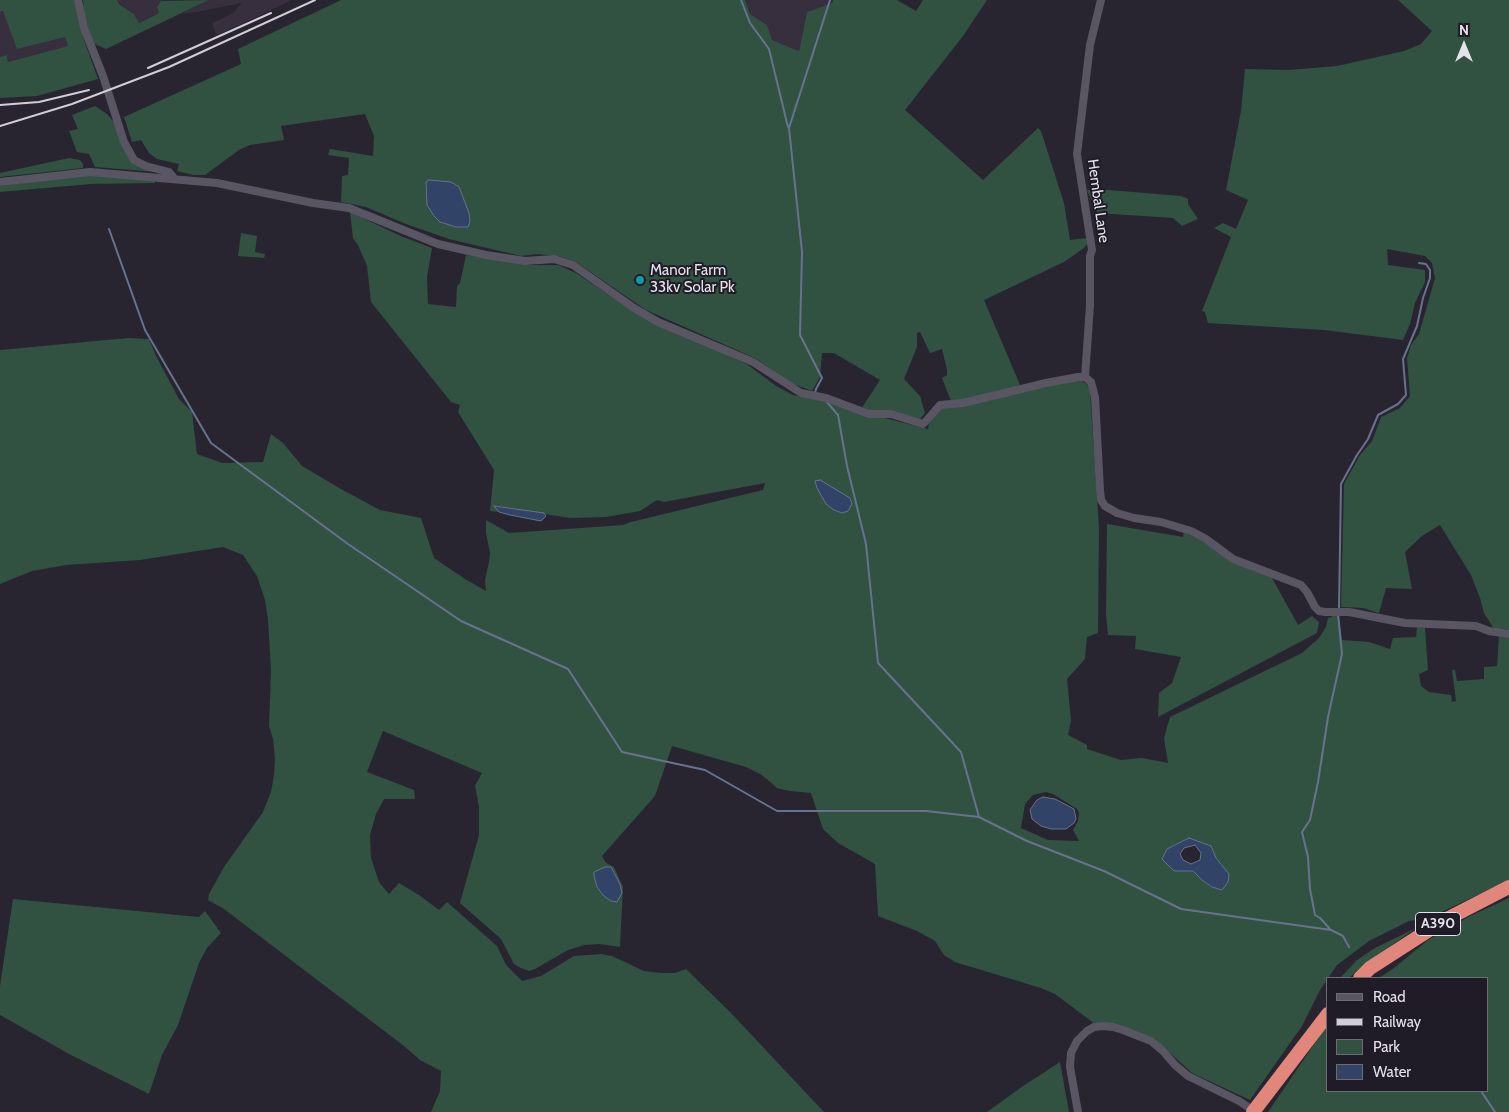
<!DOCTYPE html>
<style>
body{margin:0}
#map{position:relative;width:1509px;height:1112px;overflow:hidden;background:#282531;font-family:Cabin,sans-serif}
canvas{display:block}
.legend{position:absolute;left:1326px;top:977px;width:162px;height:115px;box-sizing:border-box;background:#1f1b27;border:1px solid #6e6b75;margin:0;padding:6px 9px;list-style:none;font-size:15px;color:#e5e2eb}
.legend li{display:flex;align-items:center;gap:10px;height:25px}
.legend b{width:25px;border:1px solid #6e6b75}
.north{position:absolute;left:1439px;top:20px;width:50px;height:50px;-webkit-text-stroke:4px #1f1b27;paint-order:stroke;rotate:0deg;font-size:14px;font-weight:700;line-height:20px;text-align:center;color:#e5e2eb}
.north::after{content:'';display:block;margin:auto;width:18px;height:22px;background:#e5e2eb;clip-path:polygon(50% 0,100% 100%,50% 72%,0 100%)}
</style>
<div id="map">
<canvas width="1509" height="1112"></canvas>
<ul class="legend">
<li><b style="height:6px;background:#595563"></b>Road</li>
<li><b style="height:6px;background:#d1ced8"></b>Railway</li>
<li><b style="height:14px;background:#315141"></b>Park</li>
<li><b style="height:14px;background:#314366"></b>Water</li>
</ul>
<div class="north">N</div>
</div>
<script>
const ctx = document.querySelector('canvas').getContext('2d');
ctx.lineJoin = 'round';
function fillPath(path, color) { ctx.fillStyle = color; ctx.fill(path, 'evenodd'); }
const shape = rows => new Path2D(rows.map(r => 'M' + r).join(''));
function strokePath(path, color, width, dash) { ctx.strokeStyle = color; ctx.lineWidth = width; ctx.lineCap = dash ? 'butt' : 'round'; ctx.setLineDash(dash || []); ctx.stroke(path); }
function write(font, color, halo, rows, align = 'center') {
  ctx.font = font + ' Cabin,sans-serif'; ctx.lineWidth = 4; ctx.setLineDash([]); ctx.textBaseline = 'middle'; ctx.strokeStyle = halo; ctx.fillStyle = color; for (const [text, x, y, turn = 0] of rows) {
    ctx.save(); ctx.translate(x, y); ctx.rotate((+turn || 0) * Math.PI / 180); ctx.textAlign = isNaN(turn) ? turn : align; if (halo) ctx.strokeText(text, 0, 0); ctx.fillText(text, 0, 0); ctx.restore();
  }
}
fillPath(shape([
 [117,0,163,0,161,1,159,13,138,23,134,14,119,3],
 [209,0,292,0,218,35,215,32,212,23,232,14,242,3,196,12,181,14],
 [745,0,833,0,832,3,807,12,799,51,771,40,767,25,750,14],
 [3,11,65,37,68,46,8,62,7,55,0,57,0,12]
]), '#372e3e');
fillPath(shape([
 [0,0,75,0,83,37,98,79,37,96,0,98,0,57,7,55,8,62,68,46,65,37,17,49,3,11,0,12],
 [83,0,117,0,119,4,134,14,139,23,159,13,157,7,161,1,209,0,106,49,93,43,85,20],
 [341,0,745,0,750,14,767,25,772,40,799,51,807,12,832,3,833,0,897,0,916,11,923,0,987,0,963,36,905,110,983,180,1038,128,1041,131,1064,203,1070,240,1087,238,1088,243,1084,248,1064,262,984,300,1020,385,966,400,951,401,942,378,947,375,947,370,942,349,930,353,920,332,917,333,917,347,904,379,920,396,925,413,920,419,861,409,880,380,834,353,822,353,820,377,812,391,791,383,755,358,646,310,576,262,559,256,537,254,521,256,449,239,406,224,366,207,341,202,342,176,348,175,349,158,328,155,330,149,373,156,374,136,365,114,281,126,284,140,250,145,239,150,205,175,193,175,177,171,179,164,157,159,149,153,141,140,132,142,124,117,241,64,238,49],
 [1398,0,1509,0,1509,630,1494,629,1484,613,1480,598,1471,575,1440,525,1422,536,1405,552,1412,589,1386,588,1379,613,1363,608,1341,607,1344,484,1360,455,1372,441,1381,417,1400,408,1410,396,1407,358,1411,345,1419,334,1435,278,1432,263,1425,256,1387,249,1388,265,1425,270,1425,282,1415,303,1410,324,1403,340,1324,330,1208,323,1205,312,1202,311,1231,237,1214,228,1223,223,1236,229,1248,200,1226,190,1241,111,1245,69,1288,70,1337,66,1404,51,1421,44,1432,31],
 [95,106,107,114,116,124,128,157,157,172,95,167,89,154,77,152,69,131,78,129,72,115],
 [69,158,80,160,83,164,83,168,0,177,0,173],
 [83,175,155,180,155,183,91,184,0,192,0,186],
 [1087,190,1109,190,1181,196,1188,199,1188,204,1198,219,1182,226,1173,218,1097,213],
 [350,212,403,237,432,248,427,277,428,304,456,307,457,286,460,283,466,255,527,265,558,265,576,273,631,310,748,365,776,386,793,395,823,401,864,416,885,418,928,429,929,424,940,408,986,400,1067,382,1080,380,1087,384,1090,392,1099,528,1098,633,1087,637,1085,659,1067,679,1071,720,1068,735,1087,745,1087,749,1121,760,1142,758,1168,763,1164,738,1170,717,1302,653,1319,638,1326,627,1328,618,1332,617,1332,613,1339,615,1342,640,1369,642,1390,649,1393,638,1416,637,1417,627,1425,628,1428,670,1419,674,1421,686,1429,692,1451,695,1452,702,1456,701,1452,670,1455,670,1457,681,1484,679,1484,667,1497,666,1499,636,1509,636,1509,880,1429,918,1409,921,1369,941,1337,965,1320,990,1302,1026,1250,1100,1192,1073,1159,1043,1139,1032,1117,1025,1095,1024,1055,994,1041,988,955,962,944,955,935,941,917,931,878,916,875,864,838,843,823,829,811,793,790,791,777,788,762,775,746,767,672,746,655,796,602,856,606,863,614,867,623,887,620,947,600,944,584,945,568,950,535,969,529,971,521,968,514,964,501,939,460,903,479,835,479,807,475,786,482,773,383,731,367,772,414,790,415,799,384,799,376,814,370,835,371,858,379,882,389,894,399,883,419,895,439,910,447,902,497,946,506,965,522,981,541,976,574,956,601,954,612,956,644,971,661,973,675,973,686,969,730,1012,824,1112,431,1112,440,1091,441,1071,420,1060,404,1046,224,909,208,900,209,894,224,867,263,812,271,792,274,775,275,759,273,739,269,726,271,671,268,620,265,600,257,576,243,555,223,547,140,560,66,565,32,571,0,584,0,350,128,338,149,339,156,356,179,399,192,412,197,454,222,463,263,462,271,434,283,443,302,466,341,489,380,510,421,518,434,558,465,579,486,591,485,580,489,562,490,553,486,533,486,520,509,533,623,525,631,522,763,490,765,483,664,502,657,500,640,511,606,517,570,518,495,506,499,512,490,511,494,470,458,412,460,405,451,402,371,302,367,266,358,245,353,238],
 [1046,792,1053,794,1077,809,1079,813,1078,821,1073,830,1079,841,1048,840,1021,828,1025,804,1033,795],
 [1189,838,1222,864,1222,890,1212,887,1202,880,1167,849],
 [241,233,257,236,255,252,265,254,264,258,238,256],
 [1107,524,1183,537,1184,532,1203,542,1247,568,1272,578,1298,625,1312,616,1319,622,1317,633,1158,717,1159,693,1172,683,1181,657,1135,649,1136,636,1108,635,1106,614],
 [1509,898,1509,1112,1268,1112,1328,1024,1328,1091,1488,1091,1488,978,1379,978,1394,968,1428,940,1468,917],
 [13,899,199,917,205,911,221,933,207,948,199,963,178,1025,162,1055,149,1094,71,1055,0,1015,0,986],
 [1416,928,1361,967,1349,978,1340,978,1357,960,1375,948],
 [1060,1062,1069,1112,987,1112,1023,1086]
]), '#315141');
const water = shape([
 [429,180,451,182,459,187,469,213,470,221,468,227,456,227,440,222,434,216,427,205,426,182,429,180],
 [820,480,850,498,852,504,848,511,842,513,834,510,826,504,817,488,815,481,820,480],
 [494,506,544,513,546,516,541,521,510,515,499,512,494,506],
 [1043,797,1055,799,1074,809,1076,819,1074,823,1066,829,1051,829,1041,826,1032,819,1030,810,1037,800,1043,797],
 [1189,838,1211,846,1216,858,1229,874,1228,882,1222,890,1212,887,1202,880,1193,871,1174,871,1162,859,1167,849,1189,838],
 [1195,845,1201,853,1200,860,1191,864,1183,860,1180,854,1184,848,1195,845],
 [605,867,611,867,620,884,622,893,617,902,611,901,603,895,597,887,594,876,594,872,605,867]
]);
fillPath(water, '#314366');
strokePath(water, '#67738e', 1);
strokePath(shape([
 [741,0,750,23,769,49,788,127],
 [109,229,145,330,211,443,348,544,461,621,568,669,622,752,705,770,777,811,926,811,979,817],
 [815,393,816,389,822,378,800,335,802,252,789,128,830,0],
 [826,401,838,415,847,466,866,544,878,663,961,752,979,817,1027,841,1104,871,1181,909,1331,930],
 [1339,609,1341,484,1357,455,1368,439,1378,415,1398,404,1406,395,1403,359,1417,326,1423,298,1430,278,1430,270,1426,264,1419,263],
 [1338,614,1342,654,1328,717,1318,782,1310,820,1302,832,1308,857,1310,889,1315,915,1320,918,1331,930,1343,936,1349,947],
 [1481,1091,1495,1112]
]), '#67738e', 2);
strokePath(shape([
 [78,0,84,28,103,76,124,142,134,160,146,166,169,172,174,178],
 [0,182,90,172,217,183,313,203,349,208,438,244,486,255,525,261,554,259,573,265,634,308,658,322,753,362,801,393,826,398,869,414,891,414,923,424,927,420,940,405,963,403,1046,383,1078,377,1085,377,1091,382,1095,397,1100,490,1101,500,1105,506,1117,513,1134,518,1161,522,1191,531,1206,539,1233,559,1301,585,1307,592,1315,607,1319,611,1325,612,1349,612,1405,623,1476,626,1489,631,1509,634],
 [1085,377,1090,305,1090,256,1092,250,1077,154,1090,45,1101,0],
 [1078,1112,1070,1067,1071,1053,1077,1041,1087,1031,1094,1027,1103,1026,1113,1027,1123,1030,1151,1041,1163,1051,1175,1065,1188,1076,1239,1101,1254,1111]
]), '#595563', 8);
strokePath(shape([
 [1360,978,1370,968,1443,921,1509,887],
 [1253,1112,1328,1014]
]), '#e0867b', 14);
strokePath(shape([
 [148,68,271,13],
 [0,105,39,102,89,90],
 [0,126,72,104,169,67,315,0]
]), '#d1ced8', 2);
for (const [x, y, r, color] of [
 [640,280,5,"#0f9aa8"]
]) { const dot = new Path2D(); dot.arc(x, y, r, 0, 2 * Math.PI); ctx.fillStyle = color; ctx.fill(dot); strokePath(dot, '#1f1b27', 2); }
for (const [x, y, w] of [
 [1438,924,45]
]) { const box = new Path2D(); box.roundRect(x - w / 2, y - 11.5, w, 23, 4); ctx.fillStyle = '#1f1b27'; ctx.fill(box); strokePath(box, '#e5e2eb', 1); }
write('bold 14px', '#e5e2eb', null, [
 ["A390",1438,924]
]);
write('15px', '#e5e2eb', '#1f1b27', [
 ["Hembal Lane",1098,201,82]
]);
write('15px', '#e5e2eb', '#1f1b27', [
 ["Manor Farm",650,271],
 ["33kv Solar Pk",650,288]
], 'left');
</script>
